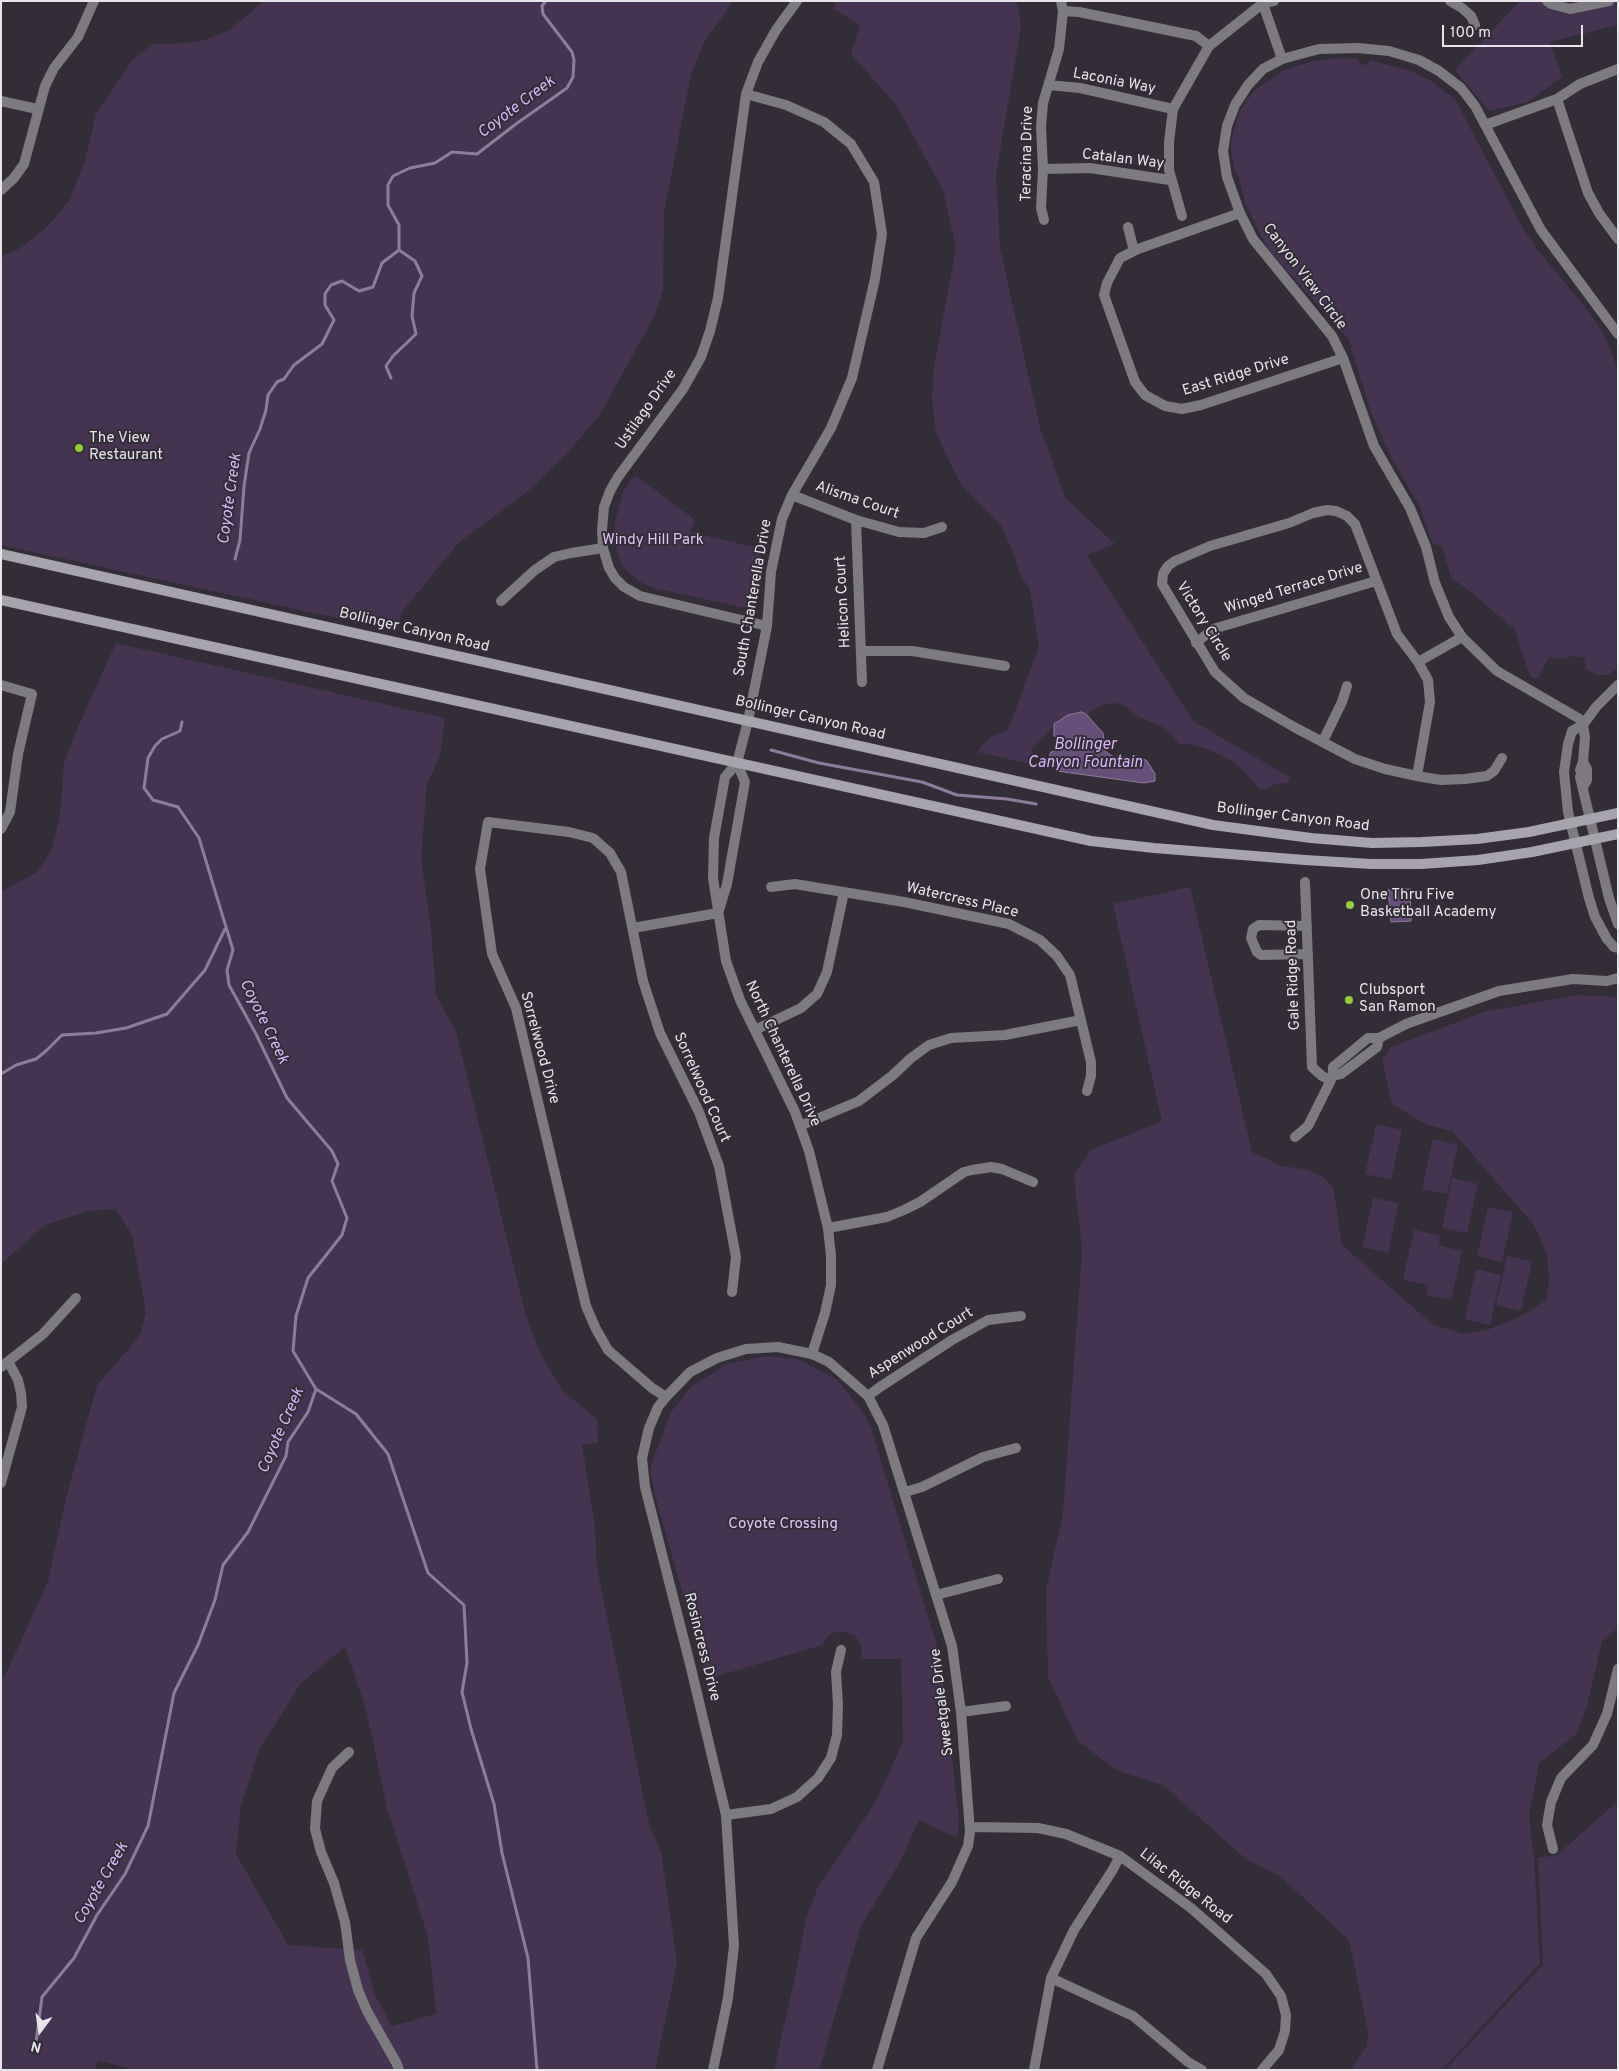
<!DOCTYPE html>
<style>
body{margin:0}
#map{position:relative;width:1619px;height:2071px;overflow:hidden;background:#332d38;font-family:Overpass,sans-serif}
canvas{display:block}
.frame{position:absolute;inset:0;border:2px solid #e8e4eb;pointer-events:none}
.north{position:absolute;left:15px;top:2006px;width:50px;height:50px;-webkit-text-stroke:4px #332d38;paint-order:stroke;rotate:194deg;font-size:14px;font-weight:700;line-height:20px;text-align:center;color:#e8e4eb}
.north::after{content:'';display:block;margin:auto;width:18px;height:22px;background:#e8e4eb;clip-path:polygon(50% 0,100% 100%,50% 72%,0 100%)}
.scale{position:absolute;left:1442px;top:25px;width:141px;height:22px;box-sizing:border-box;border:2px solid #e8e4eb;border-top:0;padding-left:6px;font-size:15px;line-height:18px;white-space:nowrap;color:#e8e4eb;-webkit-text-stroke:4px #332d38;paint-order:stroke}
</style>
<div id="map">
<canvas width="1619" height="2071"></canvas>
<div class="frame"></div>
<div class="north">N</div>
<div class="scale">100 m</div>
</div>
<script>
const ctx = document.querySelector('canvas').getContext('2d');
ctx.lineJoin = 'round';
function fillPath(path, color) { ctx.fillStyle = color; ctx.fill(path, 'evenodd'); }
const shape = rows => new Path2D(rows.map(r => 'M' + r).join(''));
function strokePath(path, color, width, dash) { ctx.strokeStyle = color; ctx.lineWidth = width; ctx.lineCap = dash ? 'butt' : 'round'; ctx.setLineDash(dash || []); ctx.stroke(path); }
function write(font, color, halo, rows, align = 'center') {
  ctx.font = font + ' Overpass,sans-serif'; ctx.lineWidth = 4; ctx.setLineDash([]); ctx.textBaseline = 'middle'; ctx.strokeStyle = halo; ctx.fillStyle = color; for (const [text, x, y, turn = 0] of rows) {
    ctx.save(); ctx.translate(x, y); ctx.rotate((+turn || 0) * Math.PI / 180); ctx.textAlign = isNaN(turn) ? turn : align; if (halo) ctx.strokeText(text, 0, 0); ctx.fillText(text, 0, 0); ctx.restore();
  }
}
fillPath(shape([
 [264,1,733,1,703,44,691,74,664,213,663,290,655,315,599,416,569,451,528,491,458,543,402,612,397,631,1,545,1,257,22,247,48,226,70,200,85,160,96,114,133,59,154,44,187,43,204,40,228,31],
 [836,1,1017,1,1021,27,996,175,1000,248,1040,428,1066,499,1115,544,1087,555,1193,721,1291,778,1288,782,1273,785,1266,789,1259,789,1243,770,1230,760,1208,749,1188,744,1179,744,1172,735,1161,726,1137,716,1125,706,1115,703,1105,704,1086,714,1081,712,1058,720,1043,738,1032,747,1030,764,978,752,980,748,992,736,1008,730,1039,647,1030,589,1021,577,1013,552,1002,527,960,483,936,433,932,400,934,367,956,248,943,190,897,106,851,54,860,25,834,9],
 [1520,1,1618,1,1618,25,1550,42,1562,77,1528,102,1489,111,1455,70],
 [1339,58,1358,59,1360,64,1367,65,1370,60,1408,70,1428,79,1455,99,1521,225,1536,248,1586,308,1600,328,1609,346,1618,370,1618,668,1608,675,1597,675,1586,669,1584,658,1573,656,1560,659,1549,657,1538,678,1531,677,1527,668,1514,627,1508,624,1470,591,1451,578,1442,546,1433,544,1419,505,1389,453,1370,409,1349,340,1268,249,1245,203,1239,178,1234,169,1231,147,1233,133,1239,114,1247,100,1255,90,1284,70,1313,61],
 [635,475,695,520,690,532,763,549,751,606,745,608,654,588,643,584,625,569,620,561,615,543,615,521,623,492],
 [116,643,445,718,440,756,427,784,421,857,431,930,436,995,456,1032,526,1316,541,1355,563,1391,597,1419,598,1443,582,1444,595,1527,597,1568,650,1828,661,1852,677,1963,655,2070,136,2070,98,2060,95,2070,1,2070,1,1679,6,1674,48,1581,66,1498,97,1385,139,1337,146,1313,132,1235,116,1209,89,1211,45,1225,1,1264,1,892,37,872,52,850,60,815,64,763,77,729],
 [345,1647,366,1709,387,1808,428,1937,436,2014,392,2026,375,1995,362,1950,288,1945,236,1854,241,1806,259,1750,301,1683],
 [1190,887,1252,1152,1282,1166,1303,1169,1320,1175,1333,1186,1342,1245,1432,1324,1463,1334,1487,1330,1524,1315,1546,1300,1549,1281,1547,1254,1534,1225,1452,1131,1427,1125,1392,1104,1382,1059,1391,1047,1484,1012,1576,995,1618,997,1618,1628,1602,1641,1587,1706,1576,1734,1539,1763,1529,1816,1534,1858,1540,1963,1442,2070,1350,2070,1367,2046,1368,2031,1349,1940,1280,1876,1247,1860,1163,1785,1118,1771,1078,1741,1048,1677,1046,1590,1063,1514,1082,1251,1074,1174,1091,1150,1162,1121,1113,904],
 [1376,1124,1402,1130,1391,1180,1365,1174],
 [1433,1139,1458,1145,1447,1194,1422,1189],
 [1452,1178,1478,1184,1467,1233,1442,1228],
 [1373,1198,1399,1203,1388,1253,1362,1247],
 [1488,1207,1513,1212,1502,1262,1477,1256],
 [1414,1230,1440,1236,1438,1245,1462,1251,1451,1300,1426,1295,1428,1285,1403,1280],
 [1507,1256,1532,1261,1521,1311,1496,1305],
 [1476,1269,1501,1275,1490,1325,1465,1319],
 [766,1356,797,1359,836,1379,863,1412,871,1428,940,1656,959,1820,957,1838,919,1820,900,1862,861,1926,819,2070,774,2070,795,1977,806,1919,817,1889,875,1803,903,1742,901,1659,860,1659,862,1649,859,1641,854,1635,841,1631,830,1634,822,1645,707,1679,656,1499,650,1468,671,1412,691,1387,727,1364],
 [1618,1801,1618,2070,1445,2070,1543,1965,1538,1858,1557,1855]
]), '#443452');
const water = shape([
 [1081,712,1086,714,1103,733,1104,741,1102,749,1112,756,1118,758,1142,758,1147,761,1155,774,1155,781,1144,783,1057,771,1047,762,1051,752,1069,745,1054,736,1054,724,1068,715,1081,712],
 [1410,889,1411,921,1391,922,1388,890,1410,889]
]);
fillPath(water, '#674f7b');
strokePath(water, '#8e7c9d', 1);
strokePath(shape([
 [399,250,399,225,388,205,388,185,393,176,410,168,435,163,452,152,477,154,516,124,567,88,573,77,574,60,572,52,543,14,542,6,546,1],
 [391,378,386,366,393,356,416,334,412,316,414,293,422,276,415,261,399,250],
 [235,559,240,540,244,486,249,453,260,429,266,410,268,395,277,382,284,379,294,365,322,344,334,320,325,305,325,294,331,285,342,281,359,291,373,287,382,263,399,250],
 [182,722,180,731,162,739,155,746,148,758,144,788,153,800,178,807,199,838,233,950,227,970,229,985,256,1034,287,1098,332,1151,338,1164,332,1181,347,1218,342,1235,308,1278,296,1316,293,1351,316,1389,356,1414,388,1454,428,1573,464,1605,467,1663,462,1692,471,1729,494,1804,502,1853,528,1958,537,2070],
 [771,750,819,763,922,782,957,795,1007,799,1036,804],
 [1,1074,16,1065,36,1059,46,1051,62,1035,96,1033,126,1028,167,1014,205,970,225,929],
 [35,2050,42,1997,74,1958,97,1915,125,1874,148,1826,174,1693,198,1645,215,1600,223,1565,248,1532,286,1456,288,1442,308,1412,316,1389]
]), '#8e7c9d', 3);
strokePath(shape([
 [1262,1,1282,59],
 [1450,1,1462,8,1471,16,1475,25],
 [1547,1,1551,4,1570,9,1609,1],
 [1063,11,1079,12,1196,36,1209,46],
 [1049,85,1080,88,1173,109],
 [746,94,786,105,824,122,851,144,874,182,882,234,875,279,852,378,831,428,792,495,782,519,771,572,767,626,748,721,737,763,725,777,714,838,713,878,726,961,740,1000,795,1112,809,1151,828,1228,831,1256,831,1285,825,1313,812,1354],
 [1557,99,1588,193,1599,213,1618,239],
 [1,101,37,109],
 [1485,125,1557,99,1580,84,1618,69],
 [1043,169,1090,168,1170,180],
 [1,190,14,178,24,164,45,86,54,68,78,37,94,1],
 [1240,213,1138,249,1120,258,1107,283,1104,295,1135,382,1145,395,1165,406,1182,409,1201,405,1343,358],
 [1182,216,1169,170,1169,142,1173,109,1209,46,1262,4,1274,1],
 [1044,220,1041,208,1043,169,1041,127,1043,103,1059,49,1063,11,1061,1],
 [1128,227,1134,251],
 [792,495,856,520,899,532,924,533,942,527],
 [856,520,862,682],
 [501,601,535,570,554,557,571,553,603,548],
 [767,626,640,596,624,587,615,578,609,568,603,548,602,530,604,507,610,491,618,477,683,389,701,357,710,331,718,298,746,94,758,62,776,30,797,1],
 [1196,643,1213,629,1376,581],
 [862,651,912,651,1005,666],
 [1418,662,1462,637],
 [1,685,32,694,18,754,10,812,1,829],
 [1618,685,1596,707,1583,725,1572,731,1568,744,1564,772,1568,812,1589,898,1595,917,1607,939,1614,947,1618,948],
 [1585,722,1497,671,1462,637,1449,617,1435,583,1426,547,1410,508,1374,446,1343,358,1332,336,1253,239,1240,213,1227,177,1223,151,1227,126,1235,105,1248,85,1263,69,1282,59,1319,49,1358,48,1389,51,1419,60,1439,71,1461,88,1475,106,1541,230,1618,334],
 [1323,741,1342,702,1347,686],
 [1583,762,1587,769,1587,780,1583,787],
 [1580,770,1583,762,1585,737,1583,725],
 [1417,776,1430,702,1428,680,1418,662,1397,634,1355,524,1347,516,1336,511,1327,510,1313,513,1289,523,1210,546,1175,561,1168,566,1163,574,1162,584,1215,672,1244,698,1294,727,1355,759,1385,769,1417,776,1441,780,1465,779,1487,776,1494,771,1502,758],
 [1580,777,1609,898,1618,924],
 [1305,882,1312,1067,1322,1076,1330,1080],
 [771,887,795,884,904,902,1009,924,1040,940,1057,956,1070,975,1091,1062,1091,1076,1087,1091],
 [719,910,727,884,745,782,737,763],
 [1307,926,1259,925,1253,929,1251,938,1257,952,1261,955,1308,954],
 [633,928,718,913],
 [755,1030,801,1008,817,994,827,972,844,892],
 [1333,1076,1341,1074,1377,1047,1379,1038],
 [800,1126,859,1101,893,1075,911,1058,929,1045,951,1038,1005,1035,1081,1020],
 [1295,1137,1308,1126,1333,1076,1333,1067,1368,1038,1379,1038,1406,1024,1499,991,1573,979,1607,981,1618,978],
 [828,1228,887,1217,904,1210,920,1202,964,1172,972,1170,991,1167,1002,1169,1033,1182],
 [1,1367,43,1334,76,1298],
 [868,1396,880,1387,952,1340,988,1320,1021,1316],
 [666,1397,652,1388,608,1350,596,1329,586,1306,516,1008,492,954,480,869,488,822,569,832,593,838,610,853,621,872,643,981,660,1033,699,1112,719,1166,736,1257,732,1292],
 [1,1483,22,1407,21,1393,18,1380,9,1363],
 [905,1492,922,1487,983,1457,1016,1448],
 [936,1595,998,1579],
 [961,1712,1006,1706],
 [349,1752,332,1768,317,1801,315,1829,321,1852,334,1883,345,1922,350,1960,358,1990,367,2011,397,2064,399,2070],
 [726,1815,771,1809,797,1797,818,1778,831,1758,837,1735,838,1705,836,1672,841,1650],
 [971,1827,1038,1828,1066,1834,1120,1856,1191,1908,1266,1974,1281,1996,1286,2015,1285,2031,1279,2050,1262,2070],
 [1553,1849,1547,1825,1551,1802,1561,1778,1593,1745,1607,1714,1618,1669],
 [1051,1978,1133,2016,1188,2062,1202,2070],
 [713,2070,728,1998,734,1946,726,1815,690,1664,645,1487,642,1458,649,1428,658,1407,666,1397,690,1372,717,1358,746,1349,778,1347,812,1354,829,1362,868,1396,883,1425,952,1646,961,1712,970,1832,968,1846,952,1882,916,1938,877,2070],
 [1034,2070,1051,1978,1074,1930,1112,1871,1120,1856]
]), '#7d7a80', 10);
strokePath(shape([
 [1,554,1213,825,1311,838,1372,843,1422,842,1477,839,1529,832,1618,813],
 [1,600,1091,841,1154,848,1305,860,1371,864,1421,864,1478,860,1532,852,1618,834]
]), '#a8a4ad', 10);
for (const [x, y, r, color] of [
 [79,448,5,"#94cc3c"],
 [1350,905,5,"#94cc3c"],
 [1349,1000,5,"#94cc3c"]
]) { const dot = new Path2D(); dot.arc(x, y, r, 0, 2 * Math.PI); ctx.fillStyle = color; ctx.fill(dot); strokePath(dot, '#332d38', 2); }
write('15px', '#e8e4eb', '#332d38', [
 ["Laconia Way",1114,82,11],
 ["Teracina Drive",1028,154,-89],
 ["Catalan Way",1123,160,7],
 ["Canyon View Circle",1304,277,53],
 ["East Ridge Drive",1236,376,-17],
 ["Ustilago Drive",647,410,-55],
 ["Alisma Court",857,501,19],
 ["Winged Terrace Drive",1294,589,-17],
 ["South Chanterella Drive",754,598,-80],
 ["Helicon Court",844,602,-93],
 ["Victory Circle",1203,622,58],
 ["Bollinger Canyon Road",414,631,13],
 ["Bollinger Canyon Road",810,719,13],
 ["Bollinger Canyon Road",1293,818,7],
 ["Watercress Place",962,901,13],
 ["Gale Ridge Road",1294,975,-92],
 ["Sorrelwood Drive",539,1048,75],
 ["North Chanterella Drive",782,1054,65],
 ["Sorrelwood Court",701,1088,66],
 ["Aspenwood Court",921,1344,-32],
 ["Rosincress Drive",701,1647,76],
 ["Sweetgale Drive",943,1702,-97],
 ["Lilac Ridge Road",1185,1887,38]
]);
write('15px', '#e8e4eb', '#332d38', [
 ["The View",89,439],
 ["Restaurant",89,456],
 ["One Thru Five",1360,896],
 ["Basketball Academy",1360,913],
 ["Clubsport",1359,991],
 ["San Ramon",1359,1008]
], 'left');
write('15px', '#e0c2fa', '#332d38', [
 ["Windy Hill Park",653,541],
 ["Coyote Crossing",783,1525]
]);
write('italic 16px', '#d9b4fa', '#332d38', [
 ["Coyote Creek",517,108,-37],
 ["Coyote Creek",231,499,-82],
 ["Bollinger",1085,746],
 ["Canyon Fountain",1085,764],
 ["Coyote Creek",263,1022,64],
 ["Coyote Creek",282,1431,-66],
 ["Coyote Creek",102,1884,-60]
]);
</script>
